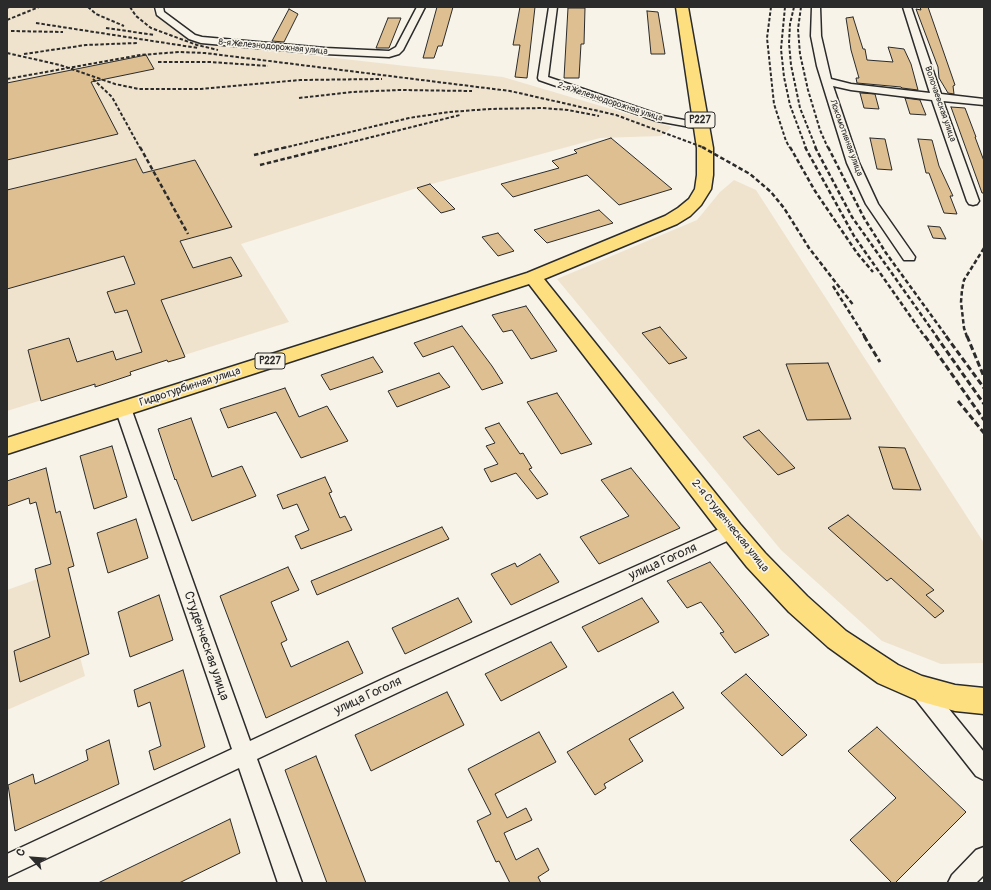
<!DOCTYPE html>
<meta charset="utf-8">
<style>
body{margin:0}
#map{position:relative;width:991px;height:890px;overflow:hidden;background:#f7f3e8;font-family:Pangolin,sans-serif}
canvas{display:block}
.frame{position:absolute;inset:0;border:8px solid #2b2b2b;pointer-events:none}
.north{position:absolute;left:12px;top:838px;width:40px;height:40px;-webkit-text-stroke:3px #f7f3e8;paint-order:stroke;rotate:296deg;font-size:11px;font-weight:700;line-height:16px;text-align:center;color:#2b2b2b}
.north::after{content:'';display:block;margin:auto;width:14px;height:18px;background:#2b2b2b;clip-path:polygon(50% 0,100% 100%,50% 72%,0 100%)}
</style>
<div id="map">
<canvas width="991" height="890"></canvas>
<div class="frame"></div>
<div class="north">С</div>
</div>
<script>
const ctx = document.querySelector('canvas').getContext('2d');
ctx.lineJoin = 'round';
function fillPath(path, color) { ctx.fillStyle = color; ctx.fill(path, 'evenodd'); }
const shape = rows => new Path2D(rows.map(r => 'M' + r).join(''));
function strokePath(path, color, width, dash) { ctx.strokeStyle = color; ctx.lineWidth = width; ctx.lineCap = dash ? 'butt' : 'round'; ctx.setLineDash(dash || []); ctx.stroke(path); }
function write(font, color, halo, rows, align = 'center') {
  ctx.font = font + ' Pangolin,sans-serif'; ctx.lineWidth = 3.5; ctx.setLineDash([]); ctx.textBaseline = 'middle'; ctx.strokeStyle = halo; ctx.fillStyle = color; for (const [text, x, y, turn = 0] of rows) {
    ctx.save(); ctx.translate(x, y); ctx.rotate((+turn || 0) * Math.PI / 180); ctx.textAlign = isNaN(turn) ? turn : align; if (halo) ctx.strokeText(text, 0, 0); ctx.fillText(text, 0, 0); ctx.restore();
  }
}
fillPath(shape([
 [7,7,152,7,155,14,194,42,503,77,672,127,661,136,600,138,417,188,241,244,289,322,7,411],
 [734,180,756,190,984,543,984,663,941,664,882,641,781,550,557,279,697,220,720,192],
 [68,568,80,657,85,676,7,710,7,590]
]), '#efe3ce');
const building = shape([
 [437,7,453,7,442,46,438,46,434,58,423,58,437,7],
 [520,7,535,7,527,78,515,77,520,45,513,45,520,7],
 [920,7,928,7,955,85,953,86,954,94,948,93,939,78,938,67,916,9,921,10,920,7],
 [568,8,585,8,584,44,581,44,579,78,564,78,568,8],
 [289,9,298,14,284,42,272,41,289,9],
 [647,11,658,12,665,54,651,54,647,11],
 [853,17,863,49,865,49,867,60,893,62,888,47,904,49,911,64,918,90,902,88,901,87,857,83,856,78,859,78,851,50,846,18,853,17],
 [388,18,401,18,389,48,376,48,388,18],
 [146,55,154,69,91,82,118,134,7,160,7,83,146,55],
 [860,93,875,94,879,109,864,108,860,93],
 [905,98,920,100,926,115,910,114,905,98],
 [951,107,965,108,976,137,975,137,984,161,984,193,982,193,951,107],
 [611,138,672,189,619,205,587,175,513,197,501,184,559,168,552,161,577,153,574,150,611,138],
 [870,138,885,139,892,170,877,169,870,138],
 [918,139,932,140,939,166,953,196,950,196,957,214,944,213,929,173,926,173,918,139],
 [136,159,143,173,195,160,232,227,180,241,193,268,231,257,242,276,161,300,185,357,168,362,167,360,130,372,131,375,95,387,95,384,41,401,28,350,69,338,77,362,113,351,116,360,142,352,127,310,115,313,107,292,135,284,124,256,7,289,7,190,136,159],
 [430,184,455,209,441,213,417,188,430,184],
 [599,210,613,223,547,243,534,230,599,210],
 [928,226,940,227,946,239,933,238,928,226],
 [498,233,514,251,498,256,482,237,498,233],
 [526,306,557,351,531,359,512,330,503,332,492,315,526,306],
 [462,326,492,366,503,383,482,390,453,346,423,357,414,343,462,326],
 [660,327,687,358,669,364,642,333,660,327],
 [373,357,383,372,330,390,321,375,373,357],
 [828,363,851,419,807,420,786,364,828,363],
 [439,373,450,387,397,407,388,391,439,373],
 [285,388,299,417,327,406,348,441,301,458,276,412,228,428,220,409,285,388],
 [557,393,592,444,561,454,527,402,557,393],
 [191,418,212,477,242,466,256,496,192,521,176,479,175,480,158,429,191,418],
 [499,423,520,454,523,453,532,468,529,469,548,494,537,499,516,473,491,482,484,469,498,464,486,446,495,443,485,428,499,423],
 [759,430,795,468,778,475,743,437,759,430],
 [112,446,127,497,94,509,80,456,112,446],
 [879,447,905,448,921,490,893,489,879,447],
 [46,468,56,513,60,511,74,566,68,568,89,654,20,682,14,651,50,637,35,569,51,564,36,502,30,504,29,498,7,506,7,481,46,468],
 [631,468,680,528,599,564,580,537,629,516,601,480,631,468],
 [325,477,332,492,329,493,340,518,345,516,352,530,301,549,295,536,309,530,297,504,283,509,277,495,325,477],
 [848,515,934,590,926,595,944,611,935,618,891,578,887,581,828,528,848,515],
 [136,519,148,558,108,573,97,533,136,519],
 [442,527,449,539,317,595,311,581,442,527],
 [540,554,559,582,511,605,491,574,515,563,517,567,540,554],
 [710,562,769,635,735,653,720,633,724,632,701,602,687,608,667,581,710,562],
 [288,567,299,590,271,602,287,640,281,643,291,667,348,641,363,673,266,718,220,596,288,567],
 [159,595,173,640,130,657,118,612,159,595],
 [458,598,472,622,405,654,392,628,458,598],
 [642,598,659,622,598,652,582,627,642,598],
 [551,642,567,667,501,701,485,674,551,642],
 [183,670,205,747,154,770,149,751,161,746,150,702,138,707,134,690,183,670],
 [746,674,807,735,782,756,721,693,746,674],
 [447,692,464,725,371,771,355,735,447,692],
 [673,692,684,708,629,739,643,761,604,784,606,788,595,795,567,752,673,692],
 [877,727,966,812,895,883,892,883,850,840,896,798,848,751,877,727],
 [539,732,556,762,495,794,507,818,526,808,532,820,504,833,516,860,538,848,549,870,538,877,541,883,510,883,499,861,496,862,477,821,491,814,468,769,539,732],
 [109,740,119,784,15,831,8,785,33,774,35,784,88,760,86,750,109,740],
 [316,756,366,883,327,883,285,770,316,756],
 [230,819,240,853,179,883,98,883,230,819]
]);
fillPath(building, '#ddbf91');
strokePath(building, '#2b2b2b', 1);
const minor = shape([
 [155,7,163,7,164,12,195,35,202,37,325,48,389,51,396,47,417,7,425,7,403,50,399,54,389,57,325,54,201,43,189,39,157,15,155,7],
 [549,7,557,7,548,77,663,116,705,124,706,126,705,128,701,129,657,121,539,80,538,78,549,7],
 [812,7,820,7,821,36,831,79,851,84,930,93,903,7,911,7,941,94,984,99,984,105,943,101,979,201,977,204,973,205,969,204,967,201,932,100,851,90,833,86,859,163,878,204,915,257,914,260,904,260,866,204,847,163,817,66,811,36,812,7],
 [123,403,128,404,131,408,250,741,387,677,726,526,732,524,738,526,741,531,738,536,401,691,257,759,302,883,278,883,239,768,7,877,7,854,232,749,115,408,118,404,123,403],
 [920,680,927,682,984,752,984,780,976,776,913,696,910,689,913,682,920,680],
 [984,847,984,875,976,883,948,883,952,875,976,850,984,847]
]);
const primary = shape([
 [676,7,688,7,713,148,713,175,711,189,701,205,690,216,677,224,544,279,740,524,765,553,807,596,846,631,898,665,922,676,955,685,984,688,984,714,955,711,919,701,878,683,828,647,789,612,747,567,724,538,529,284,7,454,7,438,527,273,665,216,678,208,689,199,695,189,697,175,697,148,676,7]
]);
strokePath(minor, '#2b2b2b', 3);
strokePath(primary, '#2b2b2b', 3);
fillPath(minor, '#f7f3e8');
fillPath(primary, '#fedf80');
strokePath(shape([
 [88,7,96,14,124,26],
 [130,7,136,16,151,28,197,45,218,50],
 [771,7,767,38,774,104,786,141,790,148],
 [785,7,781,49,784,77,790,105,806,148],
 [794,7,790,24,789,43,791,65,800,108,816,148],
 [801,7,798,29,800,54,808,90,820,130,828,148],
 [7,8,9,7],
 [7,20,39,7],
 [36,23,198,48],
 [106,28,155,35],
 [11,31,63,32],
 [7,53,60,65,115,84,139,89,201,89,300,80,382,79],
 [24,54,86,45,137,43],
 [158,62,210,62,268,66],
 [7,79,140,55,179,52,205,53,510,91,616,115,705,148],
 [93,79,112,97,140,148],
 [299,98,352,92,400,90,472,91],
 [283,148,409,118,449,112,490,109,542,108,568,110,599,116],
 [328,148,460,115]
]), '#2b2b2b', 2, [3.5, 2]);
strokePath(shape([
 [140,147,188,234],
 [702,147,750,174,771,192,784,208,809,248,854,306],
 [790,147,815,191,857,253,873,272],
 [805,147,854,236,925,337],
 [815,147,852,217,937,337],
 [828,147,864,218,886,253,947,337],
 [254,155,287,147],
 [260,165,332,147],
 [833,286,865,337],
 [967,337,964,328,961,302,962,290,964,280,984,248]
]), '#2b2b2b', 2.5, [4.5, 2.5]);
strokePath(shape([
 [864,336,880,362],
 [925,336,984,420],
 [936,336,984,404],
 [946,336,984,388],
 [967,336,984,377],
 [958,401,984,433]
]), '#2b2b2b', 3, [6, 3]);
write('9px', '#2b2b2b', '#f7f3e8', [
 ["8-я Железнодорожная улица",273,47,5],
 ["2-я Железнодорожная улица",610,102,18],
 ["Волочаевская улица",940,104,71],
 ["Локомотивная улица",846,138,70]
]);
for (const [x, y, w] of [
 [700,120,30],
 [270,361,30]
]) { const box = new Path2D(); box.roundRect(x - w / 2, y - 8, w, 16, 3); ctx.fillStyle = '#f7f3e8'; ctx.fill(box); strokePath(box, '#2b2b2b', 1); }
write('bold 10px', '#2b2b2b', null, [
 ["Р227",700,120],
 ["Р227",270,361]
]);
write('11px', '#2b2b2b', '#f7f3e8', [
 ["Гидротурбинная улица",190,387,-18],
 ["2-я Студенческая улица",730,526,51]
]);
write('13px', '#2b2b2b', '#f7f3e8', [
 ["улица Гоголя",663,562,-24],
 ["Студенческая улица",206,646,71],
 ["улица Гоголя",368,696,-25]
]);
</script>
